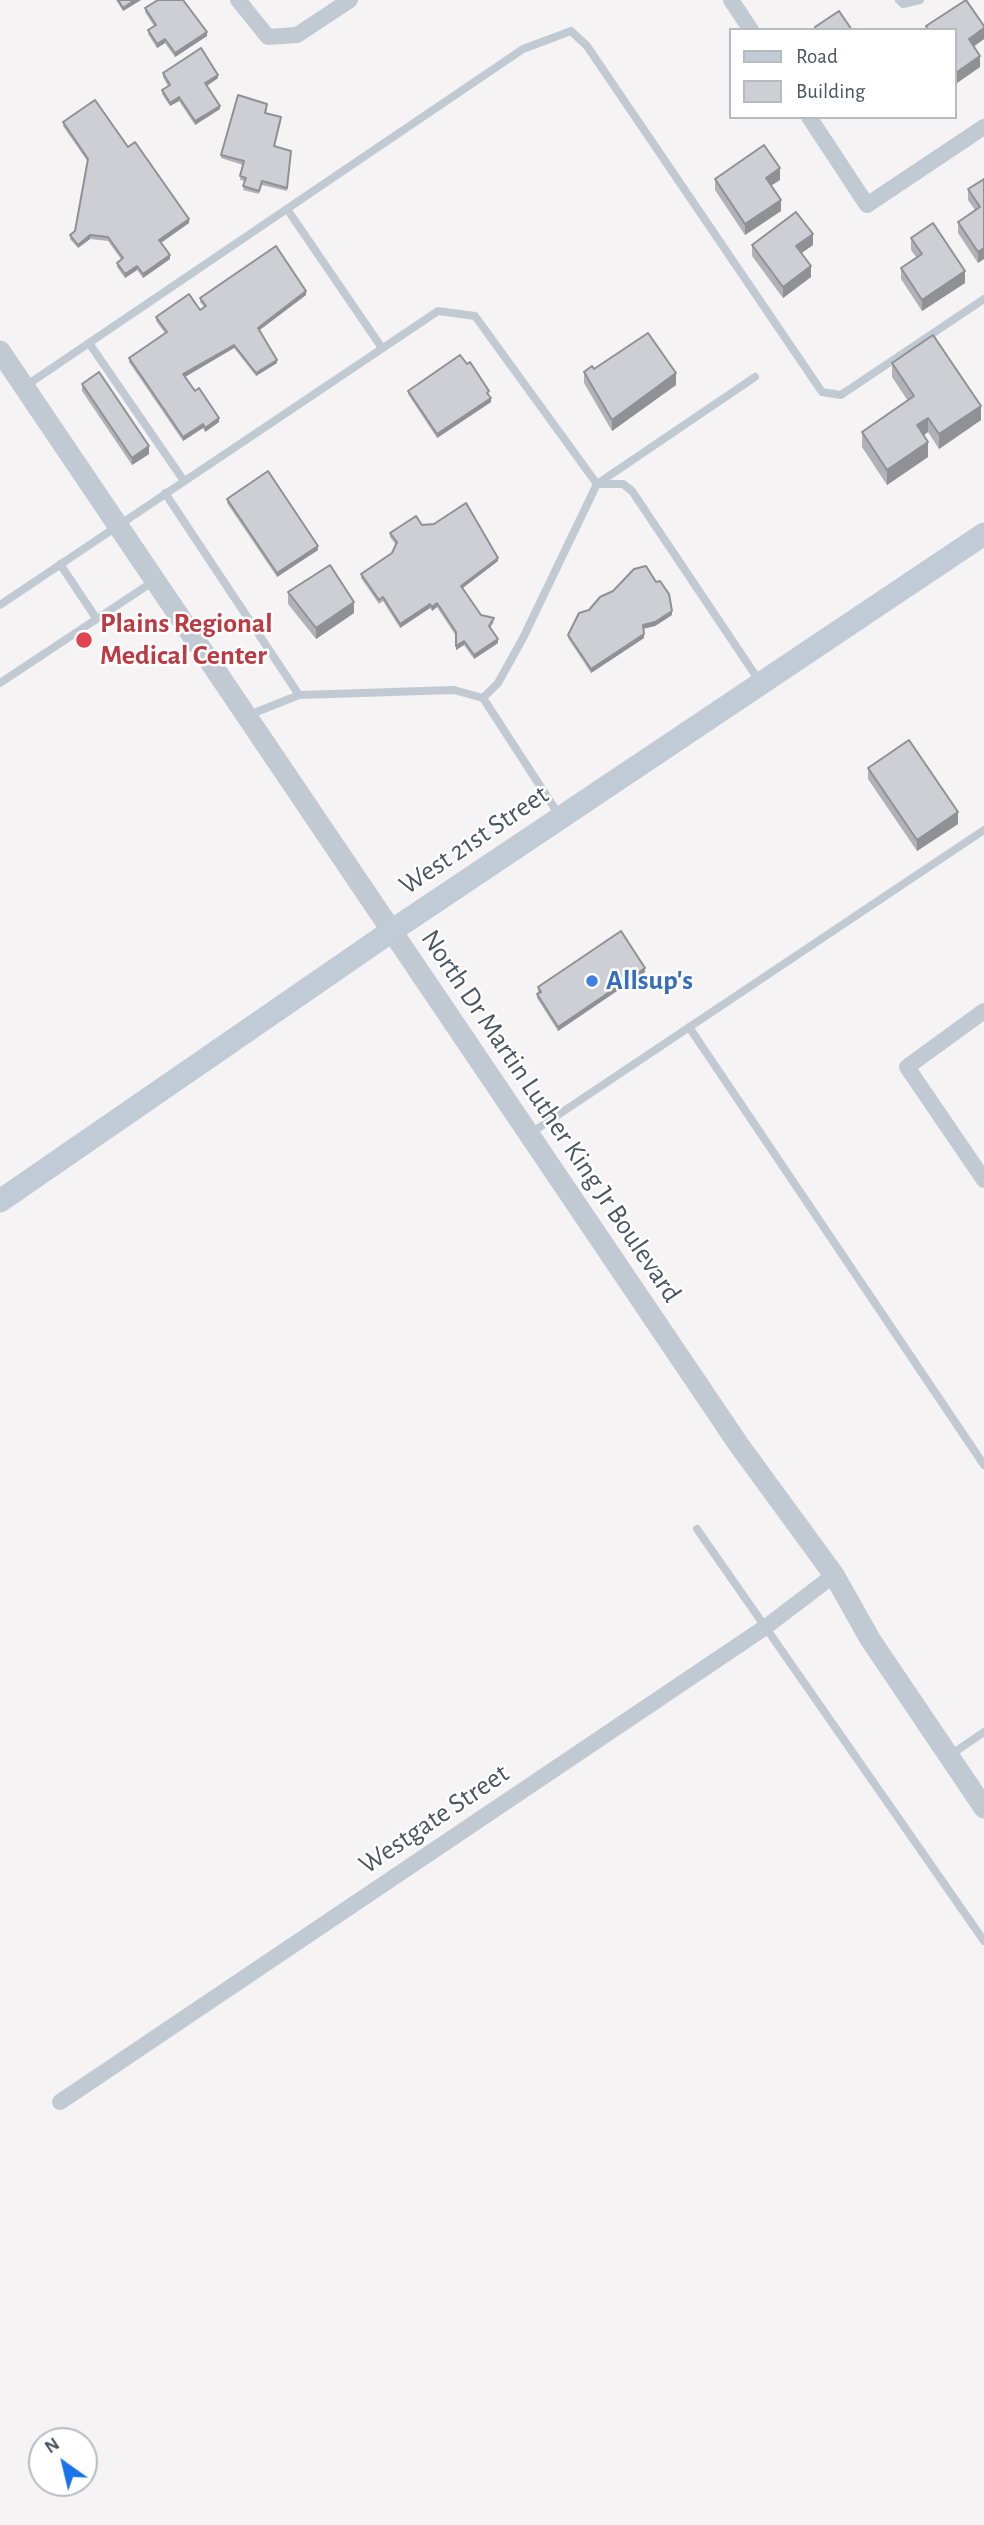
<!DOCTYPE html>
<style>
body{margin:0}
#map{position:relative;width:984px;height:2525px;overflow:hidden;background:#f5f3f3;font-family:"Alegreya Sans",sans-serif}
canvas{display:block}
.legend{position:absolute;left:729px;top:28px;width:228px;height:91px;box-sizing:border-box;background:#fff;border:2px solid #b7bbc0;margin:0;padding:9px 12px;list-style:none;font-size:21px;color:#4a5661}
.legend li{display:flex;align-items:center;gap:14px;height:35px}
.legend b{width:35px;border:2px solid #b7bbc0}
.north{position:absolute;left:28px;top:2427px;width:70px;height:70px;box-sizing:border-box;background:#fff;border:2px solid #b7bbc0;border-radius:50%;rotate:326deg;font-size:19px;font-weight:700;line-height:28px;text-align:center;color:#4a5661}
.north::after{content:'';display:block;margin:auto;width:24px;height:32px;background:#1a73e8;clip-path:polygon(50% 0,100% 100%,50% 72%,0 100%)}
</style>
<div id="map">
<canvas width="984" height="2525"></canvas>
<ul class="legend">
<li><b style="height:9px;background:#c1cbd6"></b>Road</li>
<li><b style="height:19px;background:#cdcfd5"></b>Building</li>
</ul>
<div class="north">N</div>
</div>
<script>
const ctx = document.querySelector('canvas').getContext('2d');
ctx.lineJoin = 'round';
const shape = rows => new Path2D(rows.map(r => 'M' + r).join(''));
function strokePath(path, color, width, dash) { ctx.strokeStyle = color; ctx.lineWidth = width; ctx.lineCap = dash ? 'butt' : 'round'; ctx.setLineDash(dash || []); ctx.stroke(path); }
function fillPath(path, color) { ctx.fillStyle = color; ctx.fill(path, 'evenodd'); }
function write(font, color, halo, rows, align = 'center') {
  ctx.font = font + ' "Alegreya Sans",sans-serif'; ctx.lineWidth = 5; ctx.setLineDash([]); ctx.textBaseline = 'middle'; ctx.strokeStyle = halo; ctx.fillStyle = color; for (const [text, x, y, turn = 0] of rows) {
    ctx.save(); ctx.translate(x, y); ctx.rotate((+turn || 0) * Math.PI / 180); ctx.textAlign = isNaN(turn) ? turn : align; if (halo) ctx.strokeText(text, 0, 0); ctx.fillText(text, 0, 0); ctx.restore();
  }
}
strokePath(shape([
 [899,0,903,4,920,0],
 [287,209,382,348],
 [89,343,184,481],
 [24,387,523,49,571,31,587,46,822,392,841,395,984,299],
 [165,493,299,695],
 [60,564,96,618],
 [0,605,438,311,475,316,597,484,623,484,632,491,760,682],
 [0,683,154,581],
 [483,698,498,683,523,638,597,484,755,377],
 [249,715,299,695,454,690,483,698,559,815],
 [689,1027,984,1465],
 [531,1133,984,830],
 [697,1529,984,1941],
 [949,1756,984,1732]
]), '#c1cad2', 8);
strokePath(shape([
 [238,0,268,37,297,35,350,0],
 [731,0,751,30],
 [809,117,867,205,984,127],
 [984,1011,907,1067,984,1180],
 [60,2102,767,1626,834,1575]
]), '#c1cad2', 16);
strokePath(shape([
 [0,351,739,1445,834,1575,870,1639,984,1808]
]), '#c1cad2', 21);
strokePath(shape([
 [0,1201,393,930,984,534]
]), '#c1cbd6', 23);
fillPath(shape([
 [116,0,141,0,123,11],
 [966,0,984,26,984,39,974,46,980,56,980,67,957,83,954,79,954,30,926,30,926,26],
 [145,8,207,36,175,57,165,43,157,48,148,34,148,30,154,26,145,12],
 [163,73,218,78,207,86,220,109,195,125,179,101,170,106,162,94,162,90,168,86,163,77],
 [267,107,266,113,281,121,275,146,291,151,287,191,262,185,259,194,243,190,245,181,240,180,243,165,221,158,221,155],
 [63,122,128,147,189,223,161,243,170,259,143,278,137,270,125,278,117,267,117,263,121,259,108,241,90,239,78,248,70,239,70,235,75,231,88,162,63,126],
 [715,179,780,180,771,185,781,211,745,235,715,190],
 [984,179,984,259,978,263,958,233,958,222,975,210,968,200,968,189],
 [911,238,965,283,922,311,901,279,901,268,916,257,911,250],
 [752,245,813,245,801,253,811,277,783,298,752,256],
 [306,295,260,330,277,363,256,376,234,348,185,377,219,422,205,432,203,428,183,441,129,362,129,358,165,333,156,321,156,317,200,310,204,307,200,302,200,298],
 [892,363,981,420,939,449,928,432,924,435,928,457,887,485,862,447,862,432,908,401,892,377],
 [594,369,676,385,612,431,584,383,584,372],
 [82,384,149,454,132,465,82,391],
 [408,391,489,394,488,395,491,402,437,438,408,394],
 [227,499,318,550,277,577,227,503],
 [422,525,498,561,463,588,481,615,494,622,490,628,498,643,474,659,464,645,456,650,456,636,437,607,432,611,430,608,400,628,383,601,379,604,361,578,361,574,392,553,396,545,390,537,390,533],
 [288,592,354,613,316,639,288,604],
 [672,615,655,626,644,628,644,638,591,673,568,638,568,635],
 [868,768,958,824,917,851,868,779],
 [645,972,558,1031,537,998,537,994,539,993,538,991,538,987]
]), '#b0b2b7');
fillPath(shape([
 [135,0,141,0,123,11,123,8],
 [984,28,984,39,969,50,969,39],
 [207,32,207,36,175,57,175,53],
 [165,39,165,43,157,48,157,44],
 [980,56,980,67,957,83,957,72],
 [218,75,218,78,205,87,205,83],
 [179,97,179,101,170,106,170,103],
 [220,106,220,109,195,125,195,121],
 [780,168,780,180,766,189,766,178],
 [781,200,781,211,745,235,745,224],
 [189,219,189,223,159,244,159,240],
 [813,234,813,245,796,257,796,246],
 [90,235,90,239,78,248,78,245],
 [984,248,984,259,978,263,978,252],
 [170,255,170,259,143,278,143,274],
 [137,266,137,270,125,278,125,274],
 [811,266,811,277,783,298,783,287],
 [965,271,965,283,922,311,922,300],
 [306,291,306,295,258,331,258,328],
 [234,345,234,348,183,378,183,374],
 [277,360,277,363,256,376,256,373],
 [676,373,676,385,612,431,612,420],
 [491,398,491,402,437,438,437,434],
 [981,406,981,420,939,449,939,434],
 [219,418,219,422,205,432,205,428],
 [928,418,928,432,917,440,917,425],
 [203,424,203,428,183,441,183,437],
 [928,442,928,457,887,485,887,470],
 [149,446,149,454,132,465,132,458],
 [318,546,318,550,277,577,277,573],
 [498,558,498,561,461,589,461,586],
 [354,602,354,613,316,639,316,628],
 [437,603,437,607,432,611,432,607],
 [430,604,430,608,400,628,400,624],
 [672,611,672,615,655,626,643,629,643,625],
 [644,634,644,638,591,673,591,669],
 [498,639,498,643,474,659,474,655],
 [464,641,464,645,456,650,456,646],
 [958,812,958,824,917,851,917,840],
 [645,968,645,972,558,1031,558,1027]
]), '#909195');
const building = shape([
 [118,0,135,0,123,8,118,0],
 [158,0,183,0,207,32,175,53,165,39,157,44,148,30,156,25,145,8,158,0],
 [966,0,984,26,984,28,969,39,980,56,957,72,954,68,954,30,928,30,926,26,966,0],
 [839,11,852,30,816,30,815,27,839,11],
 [201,48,218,75,205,83,220,106,195,121,179,97,170,103,162,90,170,85,163,73,201,48],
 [238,95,267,104,265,113,281,117,274,146,291,151,287,188,262,181,259,191,243,186,246,178,240,176,244,161,221,155,238,95],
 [95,100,128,147,135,142,189,219,159,240,170,255,143,274,137,266,125,274,117,263,123,258,108,237,90,235,78,245,70,235,75,231,88,159,63,122,95,100],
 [764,145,780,168,766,178,781,200,745,224,715,179,764,145],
 [984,179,984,248,978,252,958,222,980,207,968,189,984,179],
 [796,212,813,234,796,246,811,266,783,287,752,245,796,212],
 [933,223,965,271,922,300,901,268,922,254,911,238,933,223],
 [276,246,306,291,258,328,277,360,256,373,234,345,183,374,195,391,199,388,219,418,205,428,203,424,183,437,129,358,167,332,156,317,189,294,200,310,206,306,200,298,276,246],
 [648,333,676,373,612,420,584,372,592,366,594,369,648,333],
 [933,335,981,406,939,434,928,418,917,425,928,442,887,470,862,432,914,396,892,363,933,335],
 [460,355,467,364,470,362,489,391,487,393,491,398,437,434,408,391,460,355],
 [99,372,149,446,132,458,82,384,99,372],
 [268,471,318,546,277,573,227,499,268,471],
 [466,503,498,558,461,586,481,615,494,618,489,626,498,639,474,655,464,641,456,646,456,632,437,603,432,607,430,604,400,624,383,597,379,600,361,574,392,553,397,542,390,533,416,516,422,525,434,524,466,503],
 [330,565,354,602,316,628,288,592,330,565],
 [646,566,656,582,660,581,669,594,672,611,655,622,643,625,644,634,591,669,568,635,579,613,589,610,600,597,613,591,634,569,646,566],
 [909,740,958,812,917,840,868,768,909,740],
 [621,931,645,968,558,1027,537,994,541,992,538,987,621,931]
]);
fillPath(building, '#cdcfd5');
strokePath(building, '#909195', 2);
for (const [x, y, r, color] of [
 [84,640,9,"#e0444e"],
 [592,981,7,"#3f7fe0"]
]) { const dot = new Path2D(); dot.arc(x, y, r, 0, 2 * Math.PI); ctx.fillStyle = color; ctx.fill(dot); strokePath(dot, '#fff', 2.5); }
write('bold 28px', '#be3a42', '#fff', [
 ["Plains Regional",100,624],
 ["Medical Center",100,656]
], 'left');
write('28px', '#4a5661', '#fff', [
 ["West 21st Street",474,840,-34],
 ["North Dr Martin Luther King Jr Boulevard",551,1116,56],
 ["Westgate Street",434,1819,-34]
]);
write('bold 28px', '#366cbe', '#fff', [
 ["Allsup's",606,981]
], 'left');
</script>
